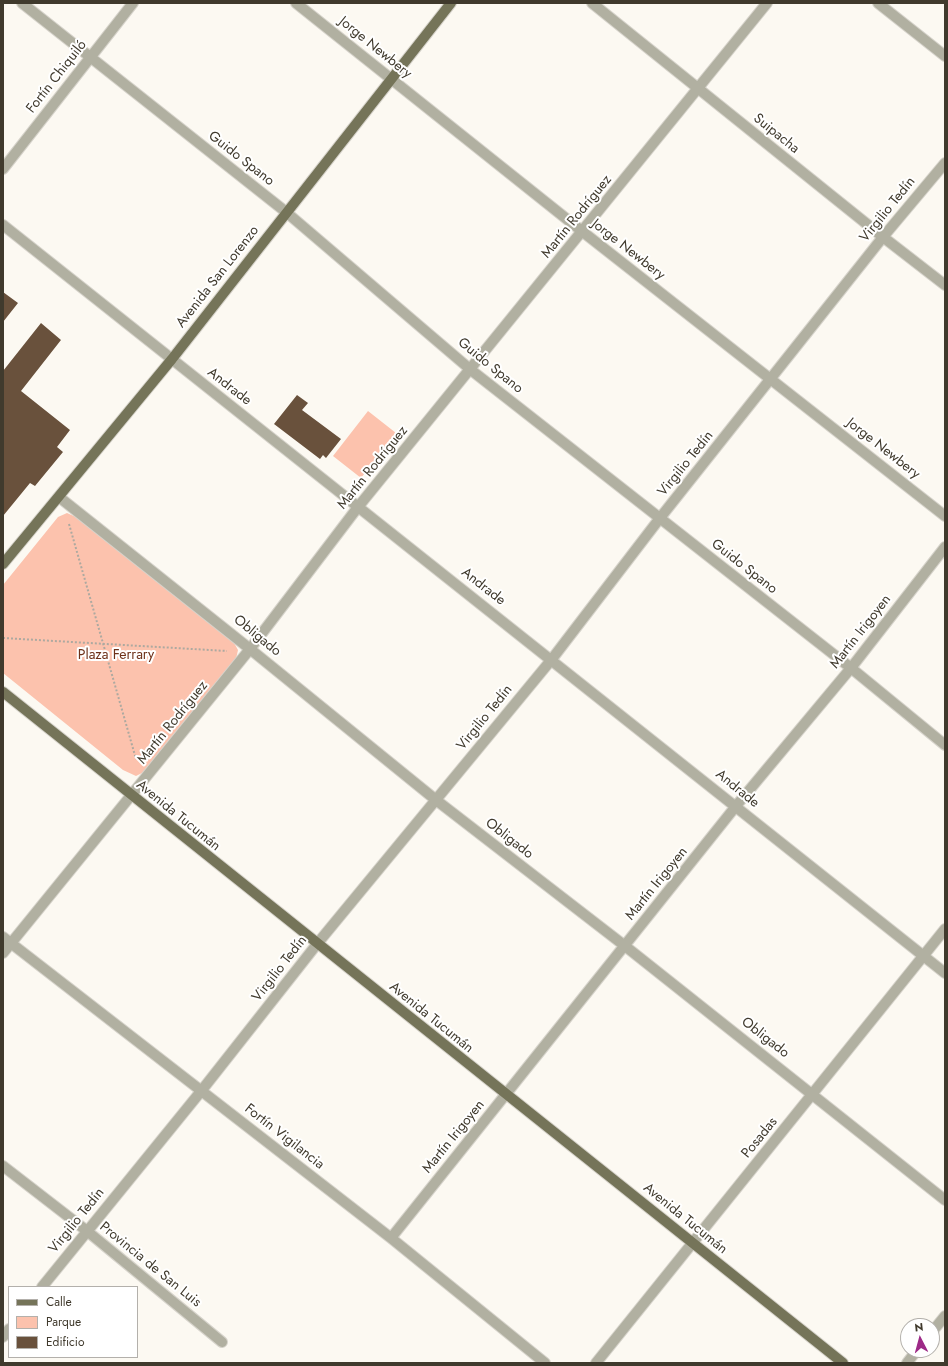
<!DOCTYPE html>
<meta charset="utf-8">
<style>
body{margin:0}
#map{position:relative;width:948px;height:1366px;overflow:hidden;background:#fcf9f2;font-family:Jost,sans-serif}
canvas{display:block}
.frame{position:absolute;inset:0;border:4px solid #403a2d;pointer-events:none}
.legend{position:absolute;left:8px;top:1286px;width:130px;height:72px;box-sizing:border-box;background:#fff;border:1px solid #b3b0ab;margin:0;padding:5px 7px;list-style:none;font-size:12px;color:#403a2d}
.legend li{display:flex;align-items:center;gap:8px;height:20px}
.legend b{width:20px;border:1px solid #b3b0ab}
.north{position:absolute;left:900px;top:1318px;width:40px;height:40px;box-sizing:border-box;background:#fff;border:1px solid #b3b0ab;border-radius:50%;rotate:354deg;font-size:11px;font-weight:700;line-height:16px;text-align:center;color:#403a2d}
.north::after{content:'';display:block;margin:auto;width:14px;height:18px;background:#9d2a87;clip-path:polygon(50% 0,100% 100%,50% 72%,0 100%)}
</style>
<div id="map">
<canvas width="948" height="1366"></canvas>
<div class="frame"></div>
<ul class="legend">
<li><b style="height:5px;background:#757459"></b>Calle</li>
<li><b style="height:11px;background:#fcc2ad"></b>Parque</li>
<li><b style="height:11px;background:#69513c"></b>Edificio</li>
</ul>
<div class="north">N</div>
</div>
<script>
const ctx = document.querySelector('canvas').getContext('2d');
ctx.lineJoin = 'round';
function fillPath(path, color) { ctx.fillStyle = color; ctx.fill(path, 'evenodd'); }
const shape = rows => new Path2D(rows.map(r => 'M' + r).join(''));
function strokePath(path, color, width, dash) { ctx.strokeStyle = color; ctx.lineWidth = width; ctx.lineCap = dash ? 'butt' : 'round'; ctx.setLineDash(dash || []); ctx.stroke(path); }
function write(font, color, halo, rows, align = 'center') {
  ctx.font = font + ' Jost,sans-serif'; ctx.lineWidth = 4; ctx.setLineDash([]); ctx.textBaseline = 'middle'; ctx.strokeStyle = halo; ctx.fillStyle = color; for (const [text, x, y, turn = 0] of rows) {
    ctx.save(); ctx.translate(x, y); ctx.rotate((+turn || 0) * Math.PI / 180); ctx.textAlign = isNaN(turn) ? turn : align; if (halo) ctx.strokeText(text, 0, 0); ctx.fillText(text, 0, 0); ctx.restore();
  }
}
fillPath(shape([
 [368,411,396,433,361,478,333,456],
 [67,513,76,517,233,641,238,650,236,659,148,770,136,776,123,770,3,673,3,585,58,517]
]), '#fcc2ad');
fillPath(shape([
 [3,292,18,303,3,322],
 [41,323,61,340,21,391,70,430,57,447,63,452,35,486,30,483,3,516,3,371],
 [297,395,308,403,302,410,341,439,326,458,323,455,320,459,274,424]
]), '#69513c');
const minor = shape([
 [22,3,286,212,471,370,851,668,945,745],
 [296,3,583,232,945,516],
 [592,3,883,237,945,285],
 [878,3,945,56],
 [3,169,133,3],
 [3,225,945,973],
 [59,497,250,649,436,800,625,946,945,1200],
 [3,937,391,1238,545,1363],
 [3,953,250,649,358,507,767,3],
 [3,1166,87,1231,222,1342],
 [391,1238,736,806,851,668,945,547],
 [42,1287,202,1090,317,944,552,659,660,518,883,237,945,163],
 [932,1332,945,1316],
 [3,1337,9,1329],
 [596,1363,945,929],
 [907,1363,917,1350]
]);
const major = shape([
 [3,564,172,359,451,3],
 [3,692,843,1363]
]);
strokePath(minor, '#d6d3cb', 12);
strokePath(major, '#d6d3cb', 12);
strokePath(shape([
 [69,524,136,759],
 [3,638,227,651]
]), '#ada9a0', 2, [2, 2]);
strokePath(minor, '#b1b0a1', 10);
strokePath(major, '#757459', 10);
write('14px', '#403a2d', '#fff', [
 ["Jorge Newbery",375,48,39],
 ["Fortín Chiquiló",57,77,-52],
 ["Suipacha",776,134,39],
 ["Guido Spano",241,159,38],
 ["Virgilio Tedín",888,210,-51],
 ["Martín Rodríguez",577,217,-51],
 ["Jorge Newbery",628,250,38],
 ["Avenida San Lorenzo",218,277,-52],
 ["Guido Spano",490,366,39],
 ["Andrade",229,387,38],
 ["Jorge Newbery",883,449,38],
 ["Virgilio Tedín",686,464,-51],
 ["Martín Rodríguez",373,468,-51],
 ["Guido Spano",744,567,38],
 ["Andrade",483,587,38],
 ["Martín Irigoyen",861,632,-52],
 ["Obligado",257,636,39],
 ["Virgilio Tedín",485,718,-51],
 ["Martín Rodríguez",173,723,-51],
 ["Andrade",737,789,39],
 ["Avenida Tucumán",178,816,39],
 ["Obligado",509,839,38],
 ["Martín Irigoyen",657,884,-51],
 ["Virgilio Tedín",280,969,-52],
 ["Avenida Tucumán",431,1018,39],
 ["Obligado",765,1038,38],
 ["Fortín Vigilancia",284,1137,38],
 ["Martín Irigoyen",454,1137,-51],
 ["Posadas",760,1138,-51],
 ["Avenida Tucumán",685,1219,39],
 ["Virgilio Tedín",77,1221,-51],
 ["Provincia de San Luis",150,1265,39]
]);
write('14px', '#6e3119', '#fff', [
 ["Plaza Ferrary",116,656]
]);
</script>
